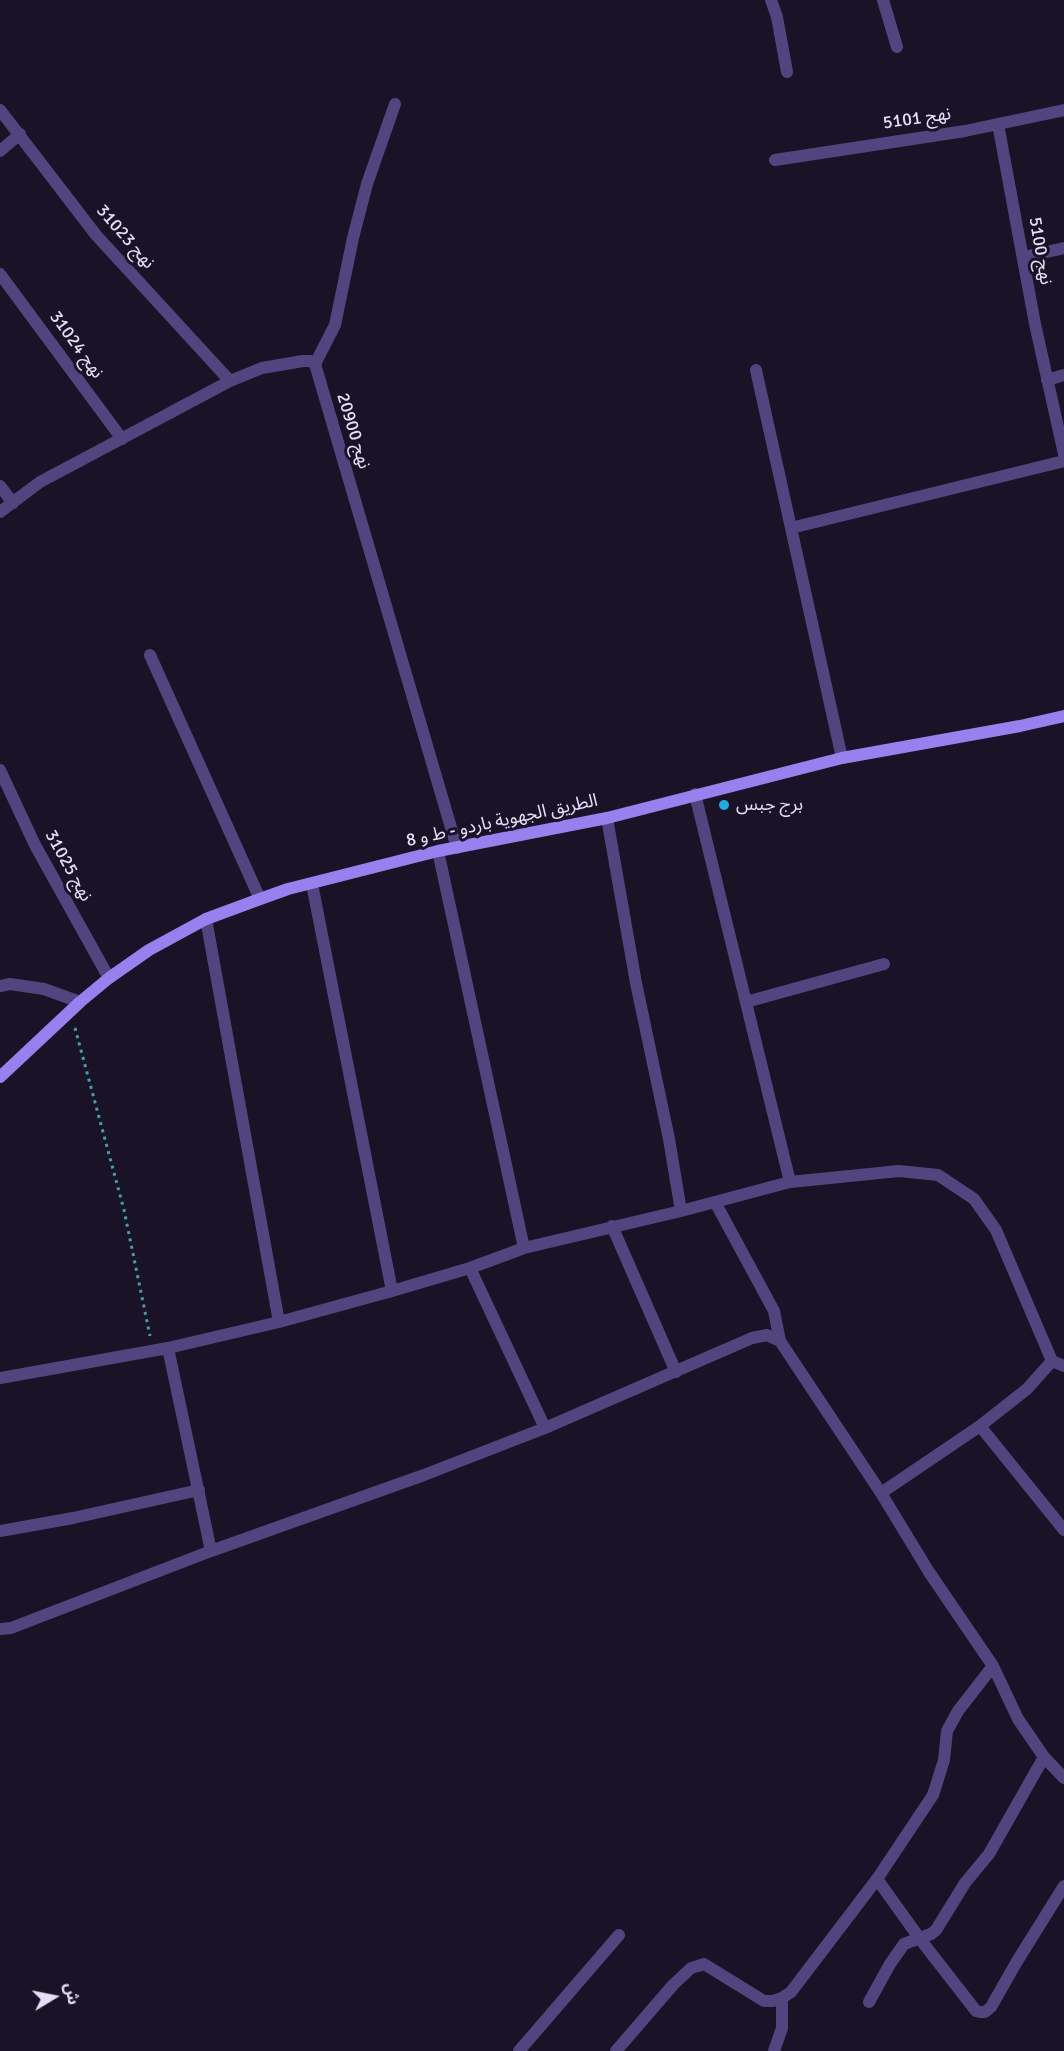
<!DOCTYPE html>
<meta charset="utf-8">
<style>
body{margin:0}
#map{position:relative;width:1064px;height:2051px;overflow:hidden;background:#1a1327;font-family:Signika,"Noto Sans Arabic",sans-serif}
canvas{display:block}
.north{position:absolute;left:24px;top:1967px;width:60px;height:60px;-webkit-text-stroke:4px #1a1327;paint-order:stroke;rotate:80deg;font-size:16px;font-weight:700;line-height:24px;text-align:center;color:#e6ddfa}
.north::after{content:'';display:block;margin:auto;width:21px;height:27px;background:#e6ddfa;clip-path:polygon(50% 0,100% 100%,50% 72%,0 100%)}
</style>
<div id="map">
<canvas width="1064" height="2051"></canvas>
<div class="north">ش</div>
</div>
<script>
const ctx = document.querySelector('canvas').getContext('2d');
ctx.lineJoin = 'round';
const shape = rows => new Path2D(rows.map(r => 'M' + r).join(''));
function strokePath(path, color, width, dash) { ctx.strokeStyle = color; ctx.lineWidth = width; ctx.lineCap = dash ? 'butt' : 'round'; ctx.setLineDash(dash || []); ctx.stroke(path); }
function write(font, color, halo, rows, align = 'center') {
  ctx.font = font + ' Signika,"Noto Sans Arabic",sans-serif'; ctx.lineWidth = 6; ctx.setLineDash([]); ctx.textBaseline = 'middle'; ctx.strokeStyle = halo; ctx.fillStyle = color; for (const [text, x, y, turn = 0] of rows) {
    ctx.save(); ctx.translate(x, y); ctx.rotate((+turn || 0) * Math.PI / 180); ctx.textAlign = isNaN(turn) ? turn : align; if (halo) ctx.strokeText(text, 0, 0); ctx.fillText(text, 0, 0); ctx.restore();
  }
}
strokePath(shape([
 [75,1028,124,1210,150,1336]
]), '#419eab', 3, [3, 4.5]);
strokePath(shape([
 [771,0,777,17,787,72],
 [883,0,897,47],
 [0,110,96,235,230,381],
 [998,124,1035,324,1064,454],
 [0,151,20,134],
 [775,160,965,131,1064,110],
 [1024,257,1064,248],
 [0,274,122,439],
 [315,364,335,325,353,238,367,184,395,104],
 [756,370,842,758],
 [1047,380,1064,375],
 [0,486,13,503],
 [0,512,40,482,230,381,262,368,303,361,310,361,315,364,457,848],
 [791,528,1064,461],
 [150,655,260,899],
 [0,770,35,845,109,978],
 [695,794,790,1182],
 [607,818,636,983,669,1139,681,1211],
 [438,851,524,1248],
 [312,884,392,1291],
 [206,919,279,1322],
 [0,986,10,984,44,989,80,1002],
 [746,1002,884,964],
 [715,1202,774,1311,780,1341],
 [612,1226,676,1372],
 [470,1268,545,1428],
 [168,1348,211,1551],
 [0,1378,168,1348,279,1322,392,1291,470,1268,524,1248,681,1211,790,1182,899,1171,938,1175,974,1199,996,1230,1052,1361,1064,1366],
 [980,1426,1064,1530],
 [0,1531,73,1518,199,1490],
 [0,1629,11,1628,211,1551,424,1475,545,1428,752,1338,767,1335,780,1341,881,1493,980,1426,1027,1389,1052,1361],
 [1044,1757,1064,1778],
 [877,1879,920,1939,976,2011,980,2012,985,2012,991,2007,1016,1963,1064,1886],
 [869,2002,890,1964,904,1944,931,1934,936,1930,965,1883,989,1854,1044,1757,1018,1719,993,1666,929,1572,881,1493],
 [519,2051,619,1935],
 [616,2051,673,1985,691,1968,698,1966,704,1964,764,2001,773,2001,782,1998,791,1992,877,1879,933,1795,944,1760,947,1731,958,1711,993,1666],
 [774,2051,782,2028,782,1998]
]), '#52457f', 12);
strokePath(shape([
 [0,1077,80,1002,109,978,149,950,206,919,260,899,288,889,438,851,607,818,842,758,1020,726,1064,716]
]), '#9881ee', 12);
for (const [x, y, r, color] of [
 [724,805,6,"#23abe1"]
]) { const dot = new Path2D(); dot.arc(x, y, r, 0, 2 * Math.PI); ctx.fillStyle = color; ctx.fill(dot); strokePath(dot, '#1a1327', 2); }
write('18px', '#e6ddfa', '#1a1327', [
 ["نهج 5101",917,119,-8],
 ["نهج 31023",125,237,49],
 ["نهج 5100",1040,251,80],
 ["نهج 31024",76,345,54],
 ["نهج 20900",353,431,73],
 ["الطريق الجهوية باردو - ط و 8",502,821,-12],
 ["نهج 31025",68,866,61]
]);
write('18px', '#e6ddfa', '#1a1327', [
 ["برج جبس",736,805]
], 'left');
</script>
